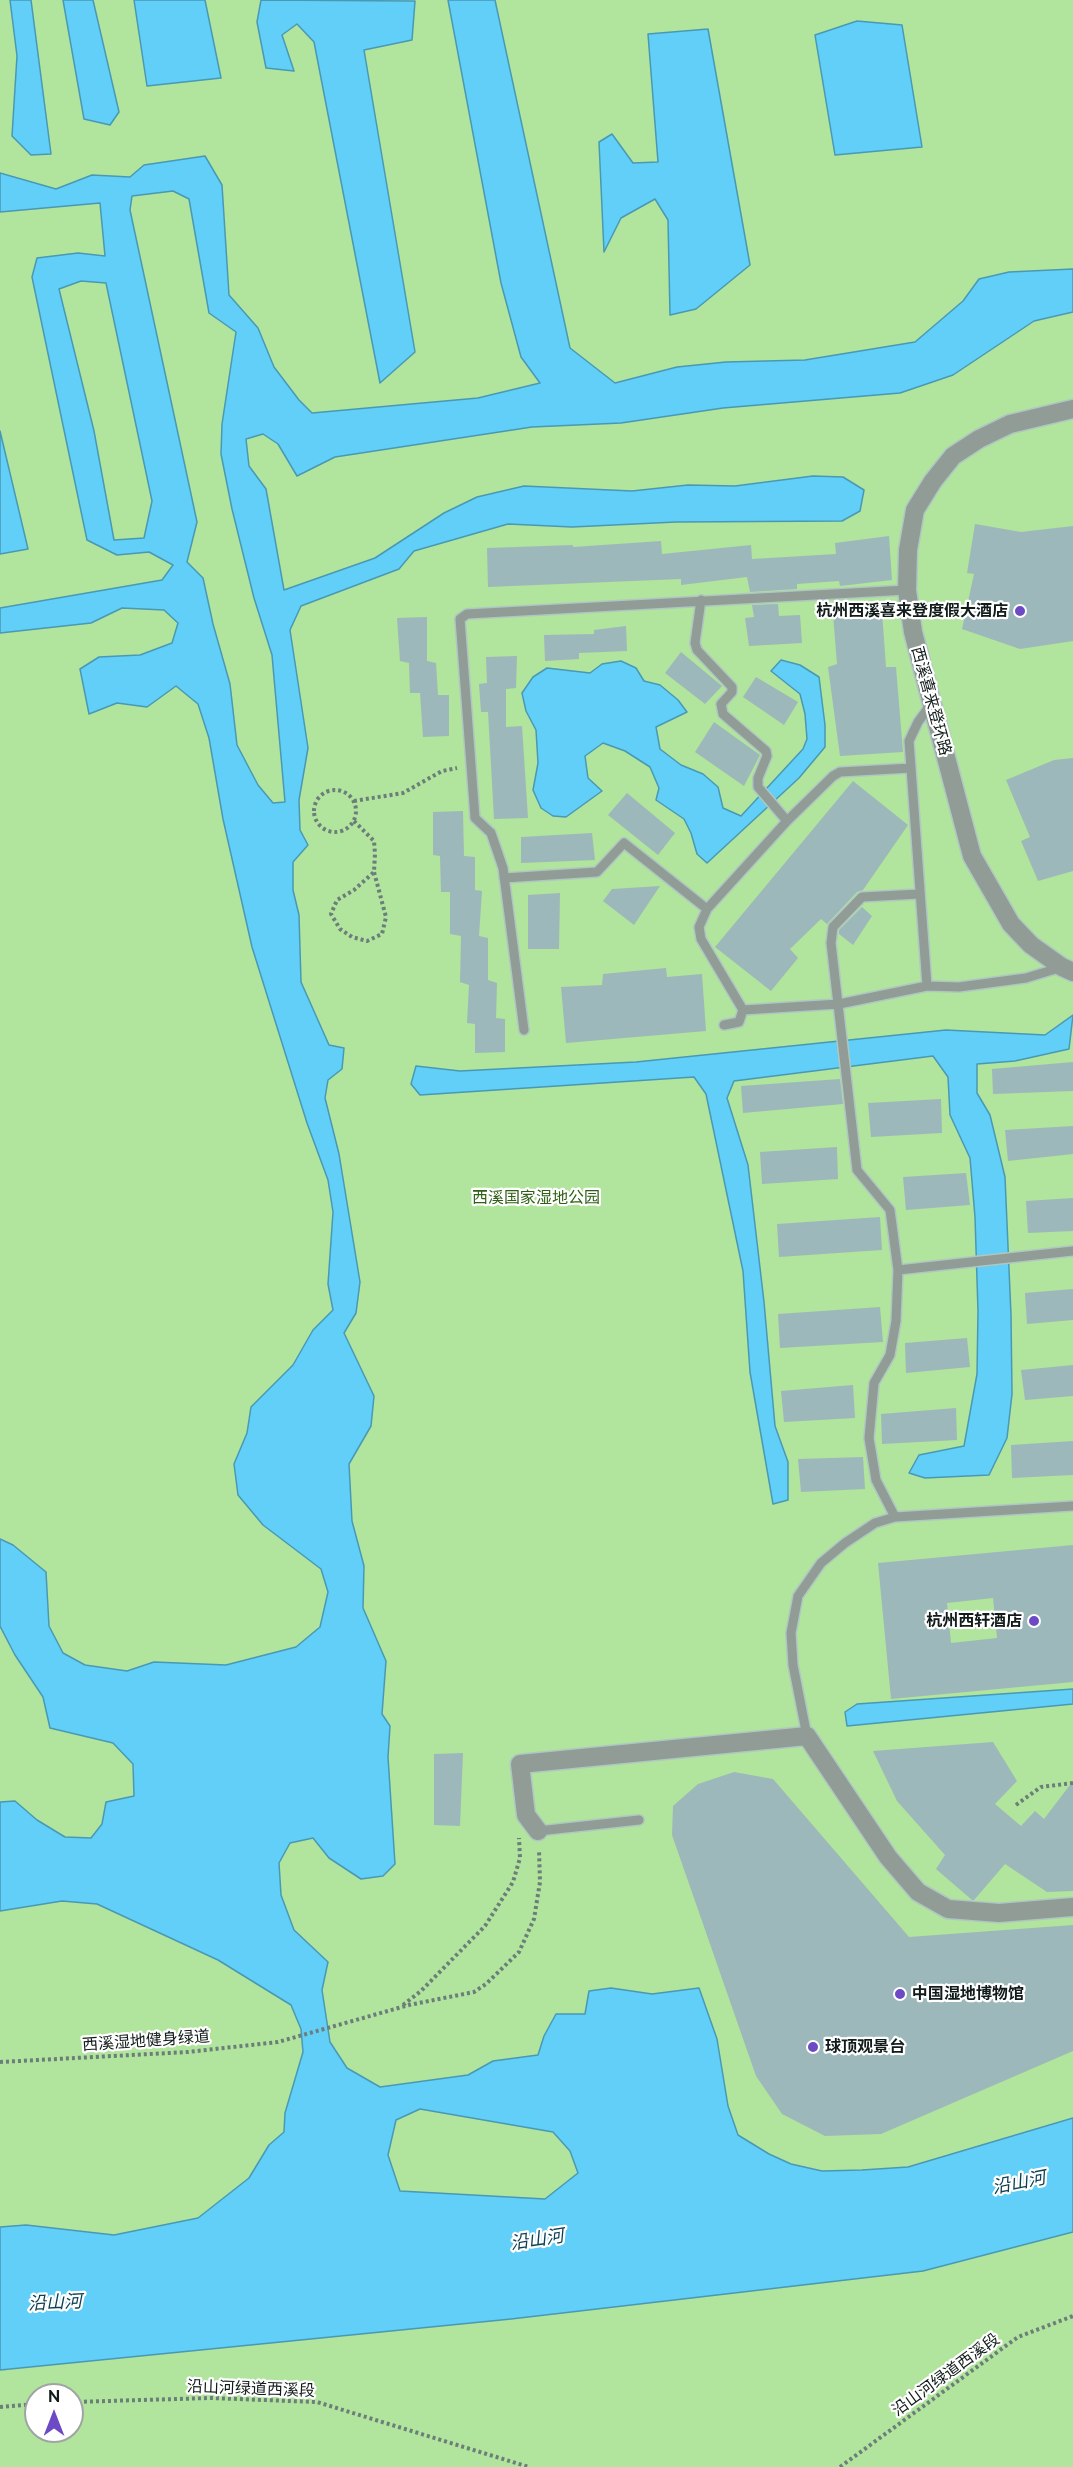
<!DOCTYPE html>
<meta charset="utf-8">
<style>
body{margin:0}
#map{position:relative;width:1073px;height:2467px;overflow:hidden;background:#d1ede7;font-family:Raleway,sans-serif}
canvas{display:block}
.north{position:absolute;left:24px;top:2383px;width:60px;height:60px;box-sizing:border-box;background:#fff;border:2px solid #a0a4a3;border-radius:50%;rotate:0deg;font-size:16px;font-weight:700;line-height:24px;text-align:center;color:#111b19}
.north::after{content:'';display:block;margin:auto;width:21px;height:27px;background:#6b4ac3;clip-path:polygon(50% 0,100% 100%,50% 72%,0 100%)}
</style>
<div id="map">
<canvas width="1073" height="2467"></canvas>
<div class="north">N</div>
</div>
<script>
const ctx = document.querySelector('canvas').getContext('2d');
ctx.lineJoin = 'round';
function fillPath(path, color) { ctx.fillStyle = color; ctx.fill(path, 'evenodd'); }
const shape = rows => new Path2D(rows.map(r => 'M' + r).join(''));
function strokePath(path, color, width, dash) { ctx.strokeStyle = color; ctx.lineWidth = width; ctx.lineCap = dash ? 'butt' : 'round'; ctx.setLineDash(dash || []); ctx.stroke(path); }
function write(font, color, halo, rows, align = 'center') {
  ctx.font = font + ' Raleway,"Noto Sans SC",sans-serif'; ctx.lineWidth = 4.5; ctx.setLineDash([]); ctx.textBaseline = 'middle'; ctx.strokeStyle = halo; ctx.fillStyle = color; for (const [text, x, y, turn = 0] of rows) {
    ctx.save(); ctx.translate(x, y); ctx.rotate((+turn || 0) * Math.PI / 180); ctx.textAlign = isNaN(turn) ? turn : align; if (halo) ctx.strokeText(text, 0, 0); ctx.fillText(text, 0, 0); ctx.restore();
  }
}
fillPath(shape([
 [0,0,1073,0,1073,2467,0,2467],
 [36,2395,72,2395,72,2431,36,2431]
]), '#b1e49c');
const water = shape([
 [10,0,31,0,51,154,31,155,12,136,17,56,10,0],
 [63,0,93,0,119,112,110,125,84,119,63,0],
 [134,0,205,0,221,78,147,86,134,0],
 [261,0,415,1,412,40,364,50,415,352,380,383,314,42,297,24,282,35,294,71,266,68,257,22,261,0],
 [448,0,495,0,570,348,615,383,677,367,726,362,805,360,915,342,963,301,979,279,1009,272,1073,269,1073,312,1034,321,953,375,900,393,723,408,621,423,532,427,335,457,297,476,278,444,263,434,246,439,249,466,266,489,284,590,375,558,444,513,477,497,524,486,632,491,688,485,735,486,813,476,843,477,864,490,860,511,842,521,676,522,572,527,508,524,414,551,399,569,301,606,290,630,308,748,299,800,300,830,308,845,293,862,293,890,299,915,301,982,329,1045,344,1048,342,1069,328,1080,325,1098,339,1154,360,1282,356,1313,344,1333,374,1396,371,1426,349,1464,352,1521,364,1566,363,1608,386,1661,382,1714,390,1726,388,1757,395,1864,383,1876,361,1879,329,1858,313,1838,290,1843,279,1863,281,1895,294,1930,328,1962,322,1990,330,2042,347,2068,380,2087,468,2075,493,2061,538,2055,544,2036,556,2014,585,2014,589,1991,611,1988,652,1994,699,1988,717,2039,728,2106,738,2135,769,2154,791,2164,822,2171,862,2170,908,2167,1073,2118,1073,2232,923,2271,511,2319,0,2370,0,2227,26,2225,114,2235,198,2218,249,2178,269,2145,284,2132,285,2113,303,2052,301,2029,291,2005,218,1960,97,1904,62,1901,0,1911,0,1802,15,1801,37,1820,65,1837,91,1838,102,1824,106,1802,134,1796,133,1764,113,1743,50,1728,43,1697,15,1655,0,1626,0,1539,13,1545,46,1572,49,1626,63,1653,85,1665,127,1671,154,1662,226,1665,296,1647,320,1627,328,1592,321,1569,263,1525,238,1495,234,1464,247,1433,251,1407,293,1365,313,1330,333,1310,328,1284,333,1212,328,1180,307,1123,252,947,223,819,209,738,198,704,176,686,147,707,117,703,89,714,80,669,99,657,140,655,172,643,178,623,164,610,122,608,91,623,0,633,0,608,162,580,173,565,149,552,117,555,87,540,32,277,37,258,78,253,105,256,100,203,0,212,0,173,56,189,92,175,130,177,144,165,205,156,222,185,229,295,258,328,274,367,299,400,312,413,478,398,540,383,521,357,501,283,448,0],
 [173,191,189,199,209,313,236,332,222,424,221,454,232,509,254,598,272,655,285,802,273,803,258,785,237,745,230,684,213,624,203,578,187,562,197,522,130,210,132,196,173,191],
 [81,281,106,283,152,501,144,538,114,540,94,431,59,289,81,281],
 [420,2109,553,2132,570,2151,578,2173,545,2199,400,2191,388,2155,396,2120,420,2109],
 [857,21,902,25,922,147,835,155,815,35,857,21],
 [708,29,750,265,696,309,670,315,668,220,655,199,621,218,604,252,599,142,612,134,633,163,658,162,648,34,708,29],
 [0,431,28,549,0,554,0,431],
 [781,660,800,665,819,677,825,725,825,747,799,778,707,863,697,854,691,833,684,819,656,800,659,788,650,767,625,751,603,743,585,756,588,778,602,791,566,817,553,816,541,808,533,790,538,763,536,730,526,711,522,693,533,677,547,668,590,673,602,664,621,661,636,668,644,681,660,685,678,700,687,712,656,727,660,749,681,765,703,774,718,787,723,808,741,816,803,749,807,739,805,714,800,694,771,671,781,660],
 [1073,1015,1069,1049,1015,1061,977,1064,977,1093,990,1115,1005,1177,1011,1315,1012,1394,1007,1438,989,1475,925,1478,909,1473,919,1455,964,1446,977,1374,978,1311,975,1217,970,1158,950,1115,948,1077,933,1056,734,1081,727,1098,748,1165,764,1302,775,1426,788,1462,788,1500,773,1504,750,1372,743,1271,706,1094,694,1077,420,1095,411,1084,416,1066,460,1071,636,1062,946,1030,1045,1035,1073,1015],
 [1073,1689,1073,1704,847,1726,845,1712,857,1704,1073,1689]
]);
fillPath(water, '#61cff7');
strokePath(water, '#4999b4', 1.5);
fillPath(shape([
 [975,524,1021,532,1073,526,1073,641,1020,649,962,629,974,574,967,573],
 [889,536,892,580,840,586,839,581,797,584,797,589,750,592,747,577,681,585,681,579,488,587,487,548,573,545,573,547,661,541,662,554,751,545,752,559,836,554,835,543],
 [778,604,779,616,800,615,802,643,749,646,745,618,754,617,752,605],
 [882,612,886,667,896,667,903,752,840,756,828,667,837,664,833,614],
 [427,617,427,661,436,663,438,695,449,695,449,736,423,737,420,693,410,693,409,663,400,661,397,618],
 [626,626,627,651,579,653,579,659,545,661,544,635,594,634,594,630],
 [681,652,722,686,705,704,665,673],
 [517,656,516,688,506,689,506,727,522,726,528,818,494,819,488,712,481,712,479,684,487,683,486,657],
 [756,677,798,702,784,725,743,697],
 [714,722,760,755,744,786,695,752],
 [1073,758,1073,871,1038,881,1021,841,1030,837,1006,780,1054,760],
 [853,781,908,825,863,890,857,892,827,924,821,919,790,949,798,958,771,991,715,947],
 [627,793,675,833,658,855,608,815],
 [463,811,464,856,475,857,475,890,482,891,479,936,488,938,488,980,497,983,496,1018,505,1019,505,1052,475,1053,475,1024,467,1023,469,985,460,982,461,936,450,934,450,892,441,892,440,856,433,855,433,812],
 [592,833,595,860,521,863,521,837],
 [660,886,634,925,603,901,612,889],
 [560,893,559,949,528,949,528,895],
 [862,907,872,916,853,945,839,934,839,930],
 [666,968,667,977,702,974,706,1031,566,1043,561,987,602,985,603,974],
 [1073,1062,1073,1091,993,1094,992,1069],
 [840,1079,843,1104,743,1113,741,1086],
 [941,1099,942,1133,871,1137,868,1103],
 [1073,1126,1073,1154,1008,1161,1005,1130],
 [837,1147,838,1179,762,1184,760,1152],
 [966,1173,970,1205,906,1210,903,1177],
 [1073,1198,1073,1231,1028,1233,1026,1201],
 [880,1217,882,1250,779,1257,777,1224],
 [1073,1289,1073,1320,1027,1324,1025,1293],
 [880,1307,883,1342,780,1348,778,1314],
 [967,1338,970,1367,906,1373,905,1343],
 [1073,1365,1073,1396,1025,1400,1021,1370],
 [853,1385,855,1418,784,1422,781,1391],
 [956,1408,957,1440,882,1444,881,1414],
 [1073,1441,1073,1475,1012,1478,1011,1445],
 [863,1457,865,1489,801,1492,798,1459],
 [1073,1545,1073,1682,891,1699,878,1563],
 [993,1598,997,1638,951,1643,947,1603],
 [993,1742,1017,1781,995,1804,1021,1826,1035,1811,1044,1819,1073,1781,1073,1891,1047,1892,1005,1864,974,1900,972,1900,936,1869,945,1855,897,1801,873,1751],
 [463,1753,460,1826,434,1825,434,1754],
 [734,1772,773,1779,909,1937,1073,1925,1073,2051,881,2134,825,2136,782,2114,756,2076,672,1835,673,1806,698,1784]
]), '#9db8ba');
const lane = shape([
 [787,821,833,776,840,772,911,768],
 [504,878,597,872,624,843,707,909,787,821,758,787,758,778,767,756,766,751,723,714,721,704,732,692,732,687,697,650,695,643,701,600],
 [707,909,699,927,701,939,743,1010],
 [927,986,909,741,918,722,932,703],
 [724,1025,739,1022,743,1010,839,1004,927,986,959,987,1026,978,1062,967],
 [524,1030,503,868,491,833,475,818,460,619,467,614,907,590],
 [898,1270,1073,1251],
 [895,1517,876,1480,869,1438,874,1383,890,1355,896,1321,898,1270,890,1210,857,1170,831,943,833,927,862,897,920,894],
 [807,1736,793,1665,791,1633,798,1596,821,1563,845,1543,875,1523,895,1517,1073,1506],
 [538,1831,639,1820]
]);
const street = shape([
 [1073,409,1010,424,979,439,953,456,933,481,915,510,908,550,907,590,913,632,972,856,1011,924,1031,945,1062,967,1073,972],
 [538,1831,526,1815,520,1764,807,1736,888,1857,918,1892,948,1909,999,1913,1073,1907]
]);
strokePath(lane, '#aec7c2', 12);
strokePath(street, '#aec7c2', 21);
strokePath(shape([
 '314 811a21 21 0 1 1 42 0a21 21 0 1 1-42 0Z',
 [354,801,403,793,442,771,457,768],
 [354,821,374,841,375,854,374,872,354,890,337,900,331,914,340,929,352,937,367,941,382,934,386,917,374,872],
 [1016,1805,1041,1787,1073,1783],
 [403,2005,421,1991,485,1926,513,1882,520,1858,519,1838],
 [0,2062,188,2052,278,2042,409,2005,474,1992,486,1984,519,1952,534,1919,540,1882,539,1850],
 [72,2402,211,2398,317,2402,529,2467],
 [0,2407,36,2404],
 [840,2467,1018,2337,1073,2316]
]), '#6c7e7a', 4, [3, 3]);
strokePath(lane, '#929c96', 9);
strokePath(street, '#929c96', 18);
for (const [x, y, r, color] of [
 [1020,611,6,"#6b4ac3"],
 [1034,1621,6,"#6b4ac3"],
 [900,1994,6,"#6b4ac3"],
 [813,2047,6,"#6b4ac3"]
]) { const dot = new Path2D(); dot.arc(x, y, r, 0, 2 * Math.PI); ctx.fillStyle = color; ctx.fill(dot); strokePath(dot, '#fff', 2); }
write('bold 16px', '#111b19', '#fff', [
 ["杭州西溪喜来登度假大酒店",1008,611],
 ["杭州西轩酒店",1022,1621],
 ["中国湿地博物馆",912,1994,"left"],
 ["球顶观景台",825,2047,"left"]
], 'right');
write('16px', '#111b19', '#fff', [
 ["西溪喜来登环路",931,701,75],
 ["西溪湿地健身绿道",146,2041,-4],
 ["沿山河绿道西溪段",946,2375,-36],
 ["沿山河绿道西溪段",251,2389,2]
]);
write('16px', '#306016', '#fff', [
 ["西溪国家湿地公园",536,1198]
]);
write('italic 18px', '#0f4051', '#fff', [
 ["沿山河",1019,2183,-11],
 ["沿山河",537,2240,-9],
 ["沿山河",55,2303,-3]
]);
</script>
